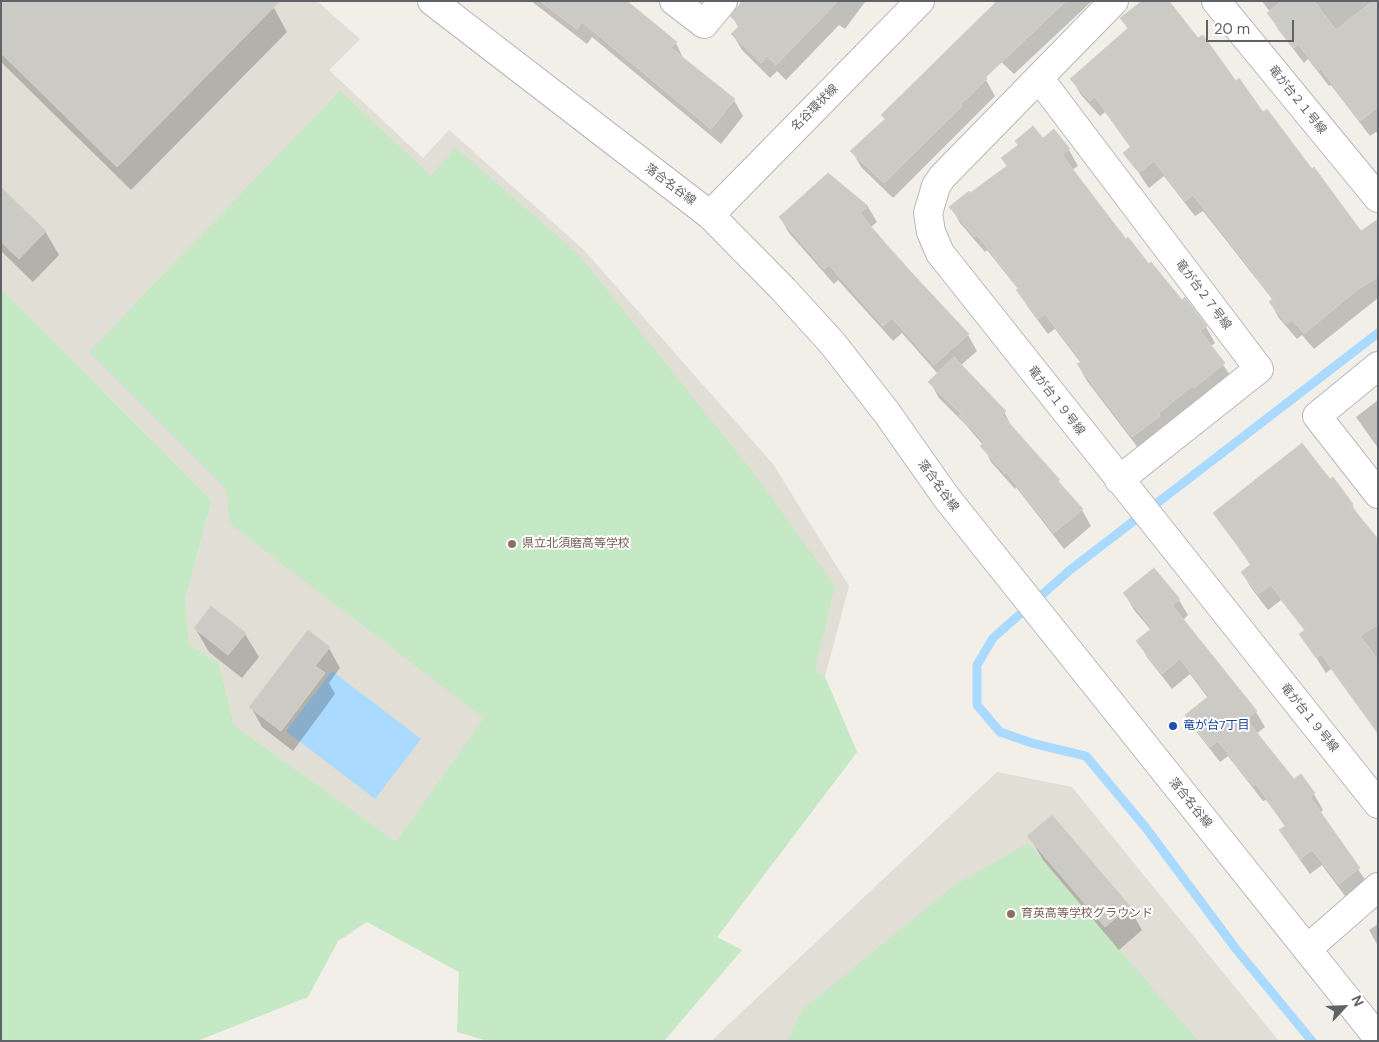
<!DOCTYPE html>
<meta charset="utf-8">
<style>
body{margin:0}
#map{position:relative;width:1379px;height:1042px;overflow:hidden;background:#f1efe8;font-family:"DM Sans",sans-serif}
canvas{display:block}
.frame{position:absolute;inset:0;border:2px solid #5f6368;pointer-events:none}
.north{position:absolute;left:1319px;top:982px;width:50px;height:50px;-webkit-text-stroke:4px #fff;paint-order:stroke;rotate:65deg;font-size:14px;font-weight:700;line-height:20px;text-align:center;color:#5f6368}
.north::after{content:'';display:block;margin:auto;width:18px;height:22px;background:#5f6368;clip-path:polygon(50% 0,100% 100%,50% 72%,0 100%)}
.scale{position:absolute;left:1206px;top:20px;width:88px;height:22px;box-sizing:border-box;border:2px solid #5f6368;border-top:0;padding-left:6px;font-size:15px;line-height:18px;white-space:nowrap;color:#5f6368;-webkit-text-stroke:4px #fff;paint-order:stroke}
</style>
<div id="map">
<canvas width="1379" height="1042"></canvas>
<div class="frame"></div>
<div class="north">N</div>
<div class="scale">20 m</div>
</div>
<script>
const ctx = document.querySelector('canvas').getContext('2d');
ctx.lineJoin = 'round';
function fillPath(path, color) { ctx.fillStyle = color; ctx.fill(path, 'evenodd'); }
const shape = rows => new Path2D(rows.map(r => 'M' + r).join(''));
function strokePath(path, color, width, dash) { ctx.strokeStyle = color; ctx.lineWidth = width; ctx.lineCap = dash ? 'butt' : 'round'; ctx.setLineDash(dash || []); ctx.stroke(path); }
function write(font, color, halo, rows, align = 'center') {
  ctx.font = font + ' "DM Sans","Noto Sans JP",sans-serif'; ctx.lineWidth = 4; ctx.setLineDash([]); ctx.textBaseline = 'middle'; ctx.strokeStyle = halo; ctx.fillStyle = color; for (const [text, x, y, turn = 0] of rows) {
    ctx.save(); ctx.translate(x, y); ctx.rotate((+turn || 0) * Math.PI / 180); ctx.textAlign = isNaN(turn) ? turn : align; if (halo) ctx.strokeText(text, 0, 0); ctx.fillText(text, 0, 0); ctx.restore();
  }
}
fillPath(shape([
 [1,1,317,1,360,39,329,70,423,158,449,130,583,249,773,464,849,586,825,677,857,752,659,1014,482,905,234,725,219,663,189,644,185,600,212,501,1,288],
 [997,772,1072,787,1279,1041,711,1041]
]), '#e1ded6');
fillPath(shape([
 [340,91,431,176,455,147,579,255,755,475,835,586,815,670,825,677,857,752,717,937,742,950,664,1041,488,1041,457,1032,459,972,367,922,338,941,308,997,197,1041,1,1041,1,288,212,501,185,600,189,644,219,663,234,725,396,842,484,718,230,524,226,489,89,352],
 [1028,843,1198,1041,788,1041,801,1011,955,885]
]), '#c5e8c5');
fillPath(shape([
 [332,671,421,739,375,799,286,731]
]), '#aadaff');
fillPath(shape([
 [267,1,274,8,287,32,131,190,1,62,1,4],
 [531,1,612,1,676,43,684,60,734,100,743,116,721,144,592,37,587,44],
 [744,1,864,1,865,2,845,29,839,25,786,80,777,71,770,78,742,50,733,35,739,28,732,16],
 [999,1,1092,1,1014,74,981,43],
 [1262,1,1378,1,1378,134,1376,132,1370,136,1331,85,1329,86,1308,59,1304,63,1278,29,1269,13,1270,12],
 [1122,19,1198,40,1263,113,1361,233,1378,234,1378,298,1314,349,1302,335,1297,339,1279,318,1270,302,1273,300,1203,211,1195,216,1164,176,1149,188,1125,153,1131,148,1105,112,1100,116,1081,95,1072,79,1128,29],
 [986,80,995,96,893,198,861,167,852,151,885,120,882,115],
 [1042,140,1069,150,1078,166,1072,170,1126,240,1182,301,1185,299,1206,327,1215,343,1211,346,1233,380,1142,453,1087,381,1078,365,1081,363,1055,329,1048,334,1027,306,1019,290,987,250,985,252,960,223,951,207,1008,167,1002,158],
 [828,175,868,207,877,222,871,227,968,335,977,351,960,366,1004,412,1013,429,1082,510,1091,526,1064,549,1016,487,1015,489,991,462,983,445,966,425,939,398,930,382,938,374,902,333,893,341,838,280,834,284,789,233,780,217],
 [1,188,45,231,59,255,33,282,1,251],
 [1378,400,1378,448,1356,417],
 [1330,481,1352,505,1361,520,1378,539,1378,734,1331,669,1326,673,1301,634,1305,631,1281,600,1268,610,1252,589,1242,573,1251,566,1215,513],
 [1125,594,1179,600,1188,615,1183,620,1256,712,1265,727,1256,734,1294,781,1301,776,1314,794,1323,810,1320,813,1368,884,1348,900,1322,865,1310,874,1290,846,1281,830,1286,827,1266,800,1263,801,1228,756,1220,762,1196,731,1187,715,1208,698,1190,674,1172,689,1147,657,1138,641,1151,630,1134,610],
 [195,628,245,634,259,657,242,678,209,652],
 [329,648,340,668,329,683,335,694,293,751,262,727,251,707],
 [1029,836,1129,907,1142,930,1119,950,1043,860],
 [1378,924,1378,946,1369,930]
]), '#0003');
strokePath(shape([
 [1312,1041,1236,949,1146,828,1086,756,1032,743,1000,732,977,705,977,665,993,638,1070,570,1378,333]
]), '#aadaff', 9);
const building = shape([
 [1,1,280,1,117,167,1,53,1,1],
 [540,1,627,1,677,42,671,48,735,99,711,129,582,22,577,29,540,1],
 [742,1,838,1,776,65,767,56,761,63,731,34,740,25,730,16,742,1],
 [997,1,1066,1,986,77,987,79,961,104,962,106,884,183,850,151,885,119,881,115,997,1],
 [1142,1,1169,1,1198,38,1203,35,1236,81,1239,78,1263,112,1267,109,1312,169,1314,167,1361,231,1378,219,1378,277,1357,290,1304,334,1292,320,1287,324,1269,302,1273,298,1193,195,1185,201,1154,161,1139,173,1123,153,1131,146,1095,97,1090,101,1070,79,1128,28,1120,18,1142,1],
 [1282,1,1314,1,1336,30,1373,1,1378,1,1378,107,1360,121,1321,69,1319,71,1298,44,1294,48,1267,13,1282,1],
 [1033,126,1043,138,1054,129,1070,149,1062,155,1126,239,1128,237,1149,264,1151,262,1182,300,1185,297,1207,326,1200,331,1225,363,1194,388,1192,386,1159,413,1160,416,1132,437,1077,364,1082,361,1045,314,1038,319,1016,290,1019,288,977,235,975,237,949,207,969,191,970,193,1007,166,1001,158,1018,145,1015,141,1033,126],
 [828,173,868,206,860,213,895,255,969,334,934,365,892,318,883,326,829,265,824,269,779,217,828,173],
 [1,187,46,231,19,259,1,242,1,187],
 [954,357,1006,411,1002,415,1060,480,1058,481,1083,509,1054,533,1006,472,1005,474,980,446,984,442,959,416,961,414,928,382,954,357],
 [1302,443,1330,479,1333,477,1353,504,1351,506,1378,539,1378,624,1360,636,1378,660,1378,733,1321,654,1316,658,1299,634,1305,630,1271,585,1258,594,1241,572,1251,564,1213,513,1302,443],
 [1154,568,1180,599,1172,605,1257,711,1246,719,1294,779,1301,774,1315,793,1310,797,1360,868,1339,884,1312,850,1300,859,1279,830,1285,826,1256,784,1253,786,1218,741,1210,747,1185,715,1209,696,1180,659,1162,674,1136,641,1152,628,1123,593,1154,568],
 [211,606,246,633,228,655,194,628,211,606],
 [308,630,330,647,315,666,325,673,281,731,249,707,308,630],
 [1052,815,1130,906,1105,927,1027,836,1052,815]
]);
fillPath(building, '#cccac5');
strokePath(building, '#d6d1c6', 1);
const minor = shape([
 [674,1,704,24,723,1],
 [1114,1,942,177,936,186,928,213,931,232,940,253,1378,804],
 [1216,1,1378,198],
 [1039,78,1259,369,1119,480],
 [1378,366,1317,416,1378,494],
 [1307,949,1378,887]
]);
const tertiary = shape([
 [432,1,710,215,784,290,833,344,887,413,946,497,1378,1038],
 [710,215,920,1]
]);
strokePath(minor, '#b5b8bc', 30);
strokePath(tertiary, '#b5b8bc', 30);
strokePath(minor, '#fff', 28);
strokePath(tertiary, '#fff', 28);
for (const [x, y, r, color] of [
 [512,544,5,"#8d6e63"],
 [1173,726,5,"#1a4fb4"],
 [1011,914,5,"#8d6e63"]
]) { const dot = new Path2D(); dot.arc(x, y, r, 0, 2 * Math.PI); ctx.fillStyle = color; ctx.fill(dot); strokePath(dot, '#fff', 2); }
write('12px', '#5f6368', '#fff', [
 ["竜が台２１号線",1297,100,51],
 ["名谷環状線",815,108,-45],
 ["落合名谷線",670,185,37],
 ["竜が台２７号線",1203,295,53],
 ["竜が台１９号線",1056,401,52],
 ["落合名谷線",938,486,54],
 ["竜が台１９号線",1309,718,51],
 ["落合名谷線",1190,803,51]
]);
write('12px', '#785e54', '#fff', [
 ["県立北須磨高等学校",522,544],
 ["育英高等学校グラウンド",1021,914]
], 'left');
write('12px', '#164399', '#fff', [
 ["竜が台7丁目",1183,726]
], 'left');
</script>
